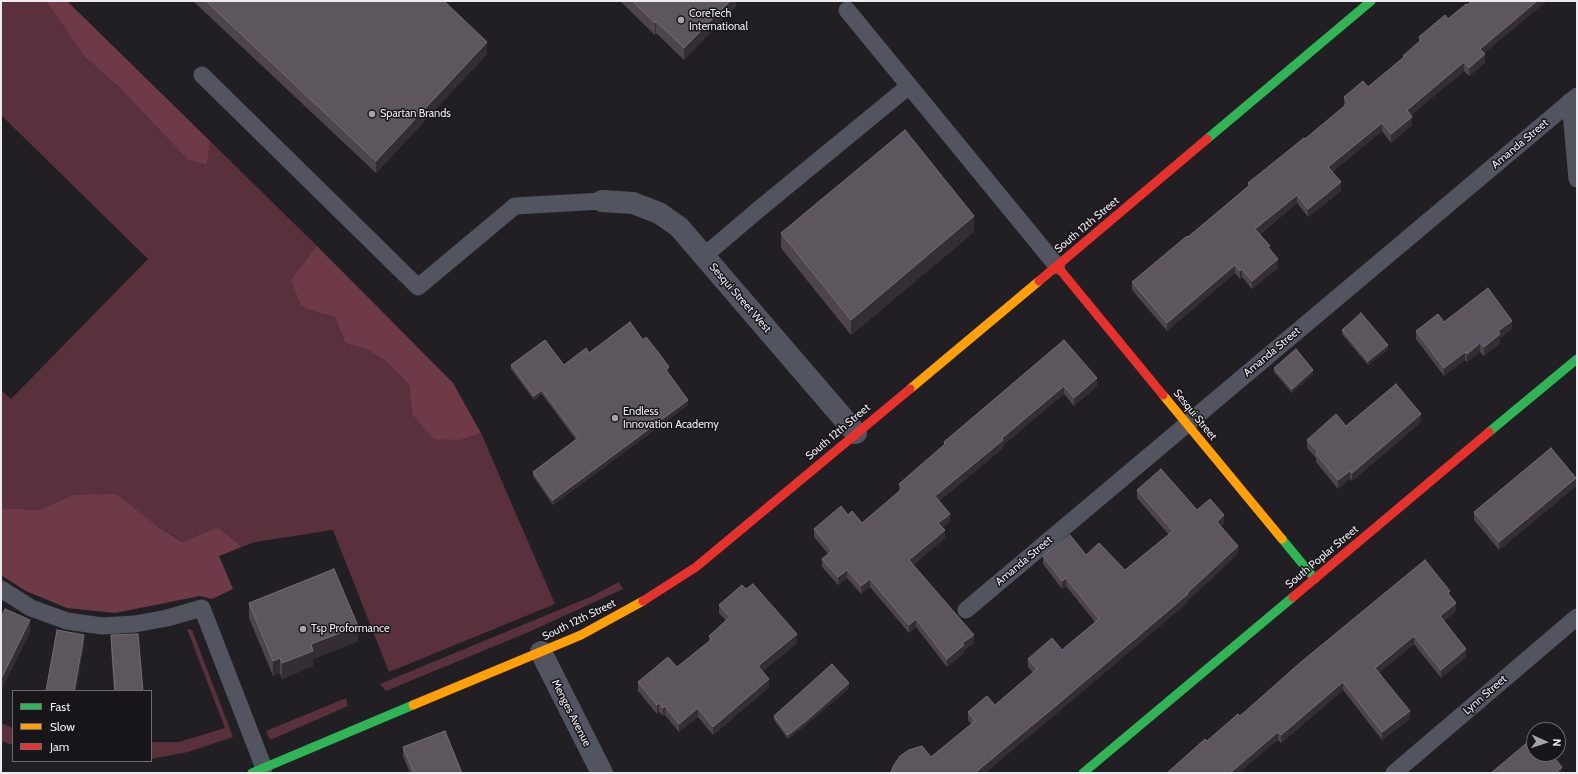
<!DOCTYPE html>
<style>
body{margin:0}
#map{position:relative;width:1578px;height:774px;overflow:hidden;background:#211f23;font-family:Cabin,sans-serif}
canvas{display:block}
.frame{position:absolute;inset:0;border:2px solid #edebf0;pointer-events:none}
.legend{position:absolute;left:12px;top:690px;width:140px;height:72px;box-sizing:border-box;background:#18151b;border:1px solid #6d6b70;margin:0;padding:5px 7px;list-style:none;font-size:12px;color:#edebf0}
.legend li{display:flex;align-items:center;gap:8px;height:20px}
.legend b{width:20px;border:1px solid #6d6b70}
.north{position:absolute;left:1526px;top:722px;width:40px;height:40px;box-sizing:border-box;background:#18151b;border:1px solid #6d6b70;border-radius:50%;rotate:93deg;font-size:11px;font-weight:700;line-height:16px;text-align:center;color:#edebf0}
.north::after{content:'';display:block;margin:auto;width:14px;height:18px;background:#a6a4a8;clip-path:polygon(50% 0,100% 100%,50% 72%,0 100%)}
</style>
<div id="map">
<canvas width="1578" height="774"></canvas>
<div class="frame"></div>
<ul class="legend">
<li><b style="height:5px;background:#30b455"></b>Fast</li>
<li><b style="height:5px;background:#ff9f0a"></b>Slow</li>
<li><b style="height:5px;background:#e5322d"></b>Jam</li>
</ul>
<div class="north">N</div>
</div>
<script>
const ctx = document.querySelector('canvas').getContext('2d');
ctx.lineJoin = 'round';
function fillPath(path, color) { ctx.fillStyle = color; ctx.fill(path, 'evenodd'); }
const shape = rows => new Path2D(rows.map(r => 'M' + r).join(''));
function strokePath(path, color, width, dash) { ctx.strokeStyle = color; ctx.lineWidth = width; ctx.lineCap = dash ? 'butt' : 'round'; ctx.setLineDash(dash || []); ctx.stroke(path); }
function write(font, color, halo, rows, align = 'center') {
  ctx.font = font + ' Cabin,sans-serif'; ctx.lineWidth = 3; ctx.setLineDash([]); ctx.textBaseline = 'middle'; ctx.strokeStyle = halo; ctx.fillStyle = color; for (const [text, x, y, turn = 0] of rows) {
    ctx.save(); ctx.translate(x, y); ctx.rotate((+turn || 0) * Math.PI / 180); ctx.textAlign = isNaN(turn) ? turn : align; if (halo) ctx.strokeText(text, 0, 0); ctx.fillText(text, 0, 0); ctx.restore();
  }
}
fillPath(shape([
 [1,1,46,1,85,57,119,87,188,160,207,165,210,141,317,246,291,279,322,314,335,317,345,343,368,350,387,362,409,385,412,414,461,440,481,433,555,604,389,672,333,530,255,542,242,547,218,527,184,542,158,527,72,495,39,510,1,508,1,390,11,399,148,259,1,115],
 [619,582,623,589,531,631,386,691,380,684,590,597],
 [187,629,192,630,233,737,188,752,151,759,151,742,179,742,225,728],
 [346,698,348,706,270,740,266,731],
 [1,723,13,728,13,745,1,741]
]), '#5a303c');
fillPath(shape([
 [46,1,67,1,210,141,207,165,188,160,119,87,85,57],
 [317,246,453,383,481,433,461,440,434,439,412,414,409,385,387,362,368,350,345,343,335,317,322,314,301,306,291,279],
 [116,494,158,527,183,542,218,527,242,547,219,556,233,589,212,599,200,596,115,613,67,608,26,591,1,575,1,508,39,510,72,495]
]), '#6e3a48');
strokePath(shape([
 [847,10,1057,266],
 [202,75,418,287,515,206,602,201],
 [1570,101,1577,179],
 [704,256,758,210,909,86],
 [1,589,31,608,67,621,102,626,135,624,167,618,202,608,264,768],
 [966,610,1577,96],
 [1394,773,1577,617]
]), '#525460', 17);
strokePath(shape([
 [602,201,633,203,659,213,679,227,856,433],
 [541,652,602,773]
]), '#525460', 22);
strokePath(shape([
 [1207,139,1371,1],
 [1489,432,1577,359],
 [1282,539,1315,579],
 [252,773,413,705],
 [1083,773,1293,597]
]), '#30b455', 9);
strokePath(shape([
 [910,389,1039,281],
 [1163,395,1282,539],
 [413,705,581,635,643,601]
]), '#ff9f0a', 9);
strokePath(shape([
 [1057,266,1163,395],
 [1039,281,1207,139],
 [1293,597,1489,432],
 [643,601,696,567,910,389]
]), '#e5322d', 9);
fillPath(shape([
 [193,1,444,1,487,54,376,173],
 [620,1,736,1,736,6,684,60,656,33,655,35],
 [1448,19,1485,53,1485,63,1469,76,1464,71,1411,115,1412,125,1391,143,1382,131,1332,172,1341,191,1308,217,1297,203,1260,234,1270,250,1278,268,1252,289,1242,277,1240,279,1235,273,1167,331,1132,290,1132,282,1188,237,1248,186,1248,183,1305,139,1344,107,1344,97,1368,87,1403,58,1403,56,1419,42,1419,37],
 [974,232,851,335,781,248,781,233],
 [1444,322,1512,329,1500,338,1500,343,1484,356,1480,352,1467,362,1465,360,1444,376,1416,339,1416,331],
 [1342,330,1388,349,1368,365,1342,334],
 [643,340,669,372,668,373,688,405,553,505,533,476,533,472,576,440,542,394,534,400,511,369,511,365,564,365,589,353],
 [1064,340,1097,386,1074,406,1064,394,1003,445,1003,448,939,501,950,522,942,528,945,538,913,565,974,643,964,650,964,653,947,667,916,627,909,633,870,587,861,594,847,578,838,585,822,567,822,559,828,554,814,537,814,529,848,515,862,523,899,492,899,484,944,445,944,442],
 [1274,368,1313,374,1292,393,1274,372],
 [1421,422,1352,481,1350,479,1338,489,1316,462,1316,458,1307,448,1307,440,1346,426],
 [1576,486,1499,550,1474,520,1474,512],
 [1137,490,1197,510,1224,523,1221,526,1238,554,1188,600,1188,602,1052,717,1012,750,985,773,891,773,894,765,931,757,971,724,968,720,968,712,995,705,1033,673,1028,667,1028,659,1062,650,1095,622,1066,586,1062,589,1043,564,1043,556,1086,555,1125,570,1169,535,1137,498],
 [1450,595,1456,611,1444,621,1466,657,1441,678,1414,644,1379,673,1410,719,1382,740,1343,690,1281,743,1278,740,1207,741,1240,716],
 [249,603,358,641,313,659,313,666,282,679,280,673,273,676,249,618],
 [719,605,797,643,763,671,769,687,713,735,698,717,679,732,665,715,663,716,659,712,657,714,638,691,638,682,677,667,709,641,709,636,726,621,719,613],
 [111,635,143,691,114,691,111,647],
 [849,688,806,725,788,739,774,720,774,716],
 [403,747,462,773,410,773,403,756]
]), '#4d444c');
fillPath(shape([
 [730,1,736,1,736,6,684,60,684,48],
 [1537,1,1547,1,1480,57,1480,49],
 [656,21,656,33,655,35,655,23],
 [487,42,487,54,376,173,376,161],
 [1485,54,1485,63,1469,76,1469,68],
 [1464,62,1464,71,1407,119,1407,110],
 [1412,117,1412,125,1391,143,1391,134],
 [1382,123,1382,131,1328,175,1328,167],
 [1341,182,1341,191,1308,217,1308,209],
 [1297,195,1297,203,1255,237,1255,229],
 [974,216,974,232,851,335,851,320],
 [1278,259,1278,268,1252,289,1252,281],
 [1235,265,1235,273,1167,331,1167,323],
 [1242,269,1242,277,1240,279,1240,271],
 [1512,321,1512,329,1500,338,1500,343,1484,356,1484,347,1498,331],
 [1480,343,1480,352,1467,362,1467,354],
 [1388,345,1388,349,1368,365,1368,361],
 [1465,352,1465,360,1444,376,1444,368],
 [669,367,669,372,666,374,666,370],
 [1313,370,1313,374,1292,393,1292,389],
 [1097,378,1097,386,1074,406,1074,398],
 [1064,386,1064,394,1003,445,1003,448,935,504,935,496,1002,438],
 [542,390,542,394,534,400,534,396],
 [688,400,688,405,553,505,553,500],
 [1421,414,1421,422,1352,481,1352,473],
 [1350,471,1350,479,1338,489,1338,480],
 [1576,478,1576,486,1499,550,1499,542],
 [950,514,950,522,938,531,938,523],
 [1224,515,1224,523,1217,530,1217,522],
 [945,530,945,538,909,568,909,560],
 [1238,546,1238,554,1188,600,1188,602,1052,717,1012,750,985,773,975,773,1187,593],
 [847,570,847,578,838,585,838,577],
 [1066,578,1066,586,1062,589,1062,581],
 [870,579,870,587,861,594,861,586],
 [1456,603,1456,611,1440,624,1440,616],
 [916,619,916,627,909,633,909,625],
 [30,620,30,633,1,691,1,679],
 [358,626,358,641,313,659,313,666,282,679,282,663,311,644],
 [797,634,797,643,758,675,758,666],
 [84,635,84,647,76,691,74,691],
 [974,635,974,643,964,650,964,653,947,667,947,659,962,643],
 [1414,636,1414,644,1375,676,1375,668],
 [1466,649,1466,657,1441,678,1441,670],
 [280,658,280,673,273,676,273,661],
 [769,679,769,687,713,735,713,727],
 [1343,682,1343,690,1281,743,1281,735],
 [849,683,849,688,806,725,788,739,788,735],
 [659,703,659,712,657,714,657,705],
 [665,706,665,715,663,716,663,708],
 [698,708,698,717,679,732,679,724],
 [1410,711,1410,719,1382,740,1382,732],
 [1278,732,1278,740,1239,773,1230,773],
 [1562,767,1562,773,1556,773]
]), '#342d34');
const building = shape([
 [206,1,444,1,487,42,376,161,206,1],
 [632,1,730,1,684,48,656,21,655,23,632,1],
 [1472,1,1537,1,1480,49,1485,54,1469,68,1464,62,1407,110,1412,117,1391,134,1382,123,1328,167,1341,182,1308,209,1297,195,1255,229,1270,246,1268,247,1278,259,1252,281,1242,269,1240,271,1235,265,1167,323,1132,282,1187,236,1188,237,1250,185,1248,183,1304,138,1305,139,1348,103,1344,97,1363,81,1368,87,1404,57,1403,56,1421,40,1419,37,1445,15,1448,19,1466,4,1467,5,1472,1],
 [905,130,974,216,851,320,781,233,905,130],
 [1488,288,1512,321,1498,331,1500,334,1484,347,1480,343,1467,354,1465,352,1444,368,1416,331,1438,314,1444,322,1488,288],
 [1361,313,1388,345,1368,361,1342,330,1361,313],
 [630,322,643,340,646,337,658,352,669,367,666,370,688,400,553,500,533,472,578,438,542,390,534,396,511,365,545,340,564,365,586,348,589,353,630,322],
 [1064,340,1097,378,1074,398,1064,386,1002,438,1003,440,935,496,950,514,938,523,945,530,909,560,974,635,962,643,964,645,947,659,916,619,909,625,870,579,861,586,847,570,838,577,822,559,832,551,814,529,841,506,848,515,852,511,862,523,903,488,899,484,945,444,944,442,1064,340],
 [1296,349,1313,370,1292,389,1274,368,1296,349],
 [1396,384,1421,414,1352,473,1350,471,1338,480,1316,454,1318,452,1307,440,1336,414,1346,426,1396,384],
 [1551,448,1576,478,1499,542,1474,512,1551,448],
 [1161,469,1197,510,1210,499,1224,515,1217,522,1238,546,1187,593,1188,594,1052,709,1012,742,975,773,892,773,891,772,894,765,900,756,909,750,922,746,931,757,975,721,968,712,987,696,995,705,1037,669,1028,659,1052,638,1062,650,1099,619,1066,578,1062,581,1043,556,1070,535,1086,555,1099,543,1125,570,1173,531,1137,490,1161,469],
 [1425,560,1450,591,1448,593,1456,603,1440,616,1466,649,1441,670,1414,636,1375,668,1410,711,1382,732,1343,682,1281,735,1278,732,1230,773,1167,773,1205,739,1207,741,1238,714,1240,716,1301,662,1425,560],
 [334,569,358,626,311,644,313,651,282,663,280,658,273,661,249,603,334,569],
 [753,584,797,634,758,666,769,679,713,727,698,708,679,724,665,706,663,708,659,703,657,705,638,682,668,657,677,667,712,639,709,636,730,617,719,605,742,585,746,589,753,584],
 [5,609,30,620,1,679,1,618,5,609],
 [57,630,84,635,74,691,46,691,57,630],
 [138,634,143,691,115,691,111,635,138,634],
 [832,664,849,683,806,721,788,735,774,716,832,664],
 [445,731,462,773,414,773,403,747,445,731],
 [1534,737,1534,754,1551,754,1562,767,1556,773,1491,773,1534,737]
]);
fillPath(building, '#5e565e');
strokePath(building, '#756d75', 1);
for (const [x, y, r, color] of [
 [681,20,4,"#a6a4a8"],
 [372,114,4,"#a6a4a8"],
 [615,418,4,"#a6a4a8"],
 [303,629,4,"#a6a4a8"]
]) { const dot = new Path2D(); dot.arc(x, y, r, 0, 2 * Math.PI); ctx.fillStyle = color; ctx.fill(dot); strokePath(dot, '#18151b', 1.5); }
write('11px', '#edebf0', '#18151b', [
 ["CoreTech",689,14],
 ["International",689,27],
 ["Spartan Brands",380,114],
 ["Endless",623,412],
 ["Innovation Academy",623,425],
 ["Tsp Proformance",311,629]
], 'left');
write('11px', '#edebf0', '#18151b', [
 ["Amanda Street",1520,144,-40],
 ["South 12th Street",1087,225,-40],
 ["Sesqui Street West",740,298,49],
 ["Amanda Street",1272,352,-40],
 ["Sesqui Street",1195,415,51],
 ["South 12th Street",838,432,-40],
 ["South Poplar Street",1322,557,-40],
 ["Amanda Street",1024,561,-40],
 ["South 12th Street",579,620,-26],
 ["Lynn Street",1485,695,-41],
 ["Menges Avenue",571,713,63]
]);
</script>
